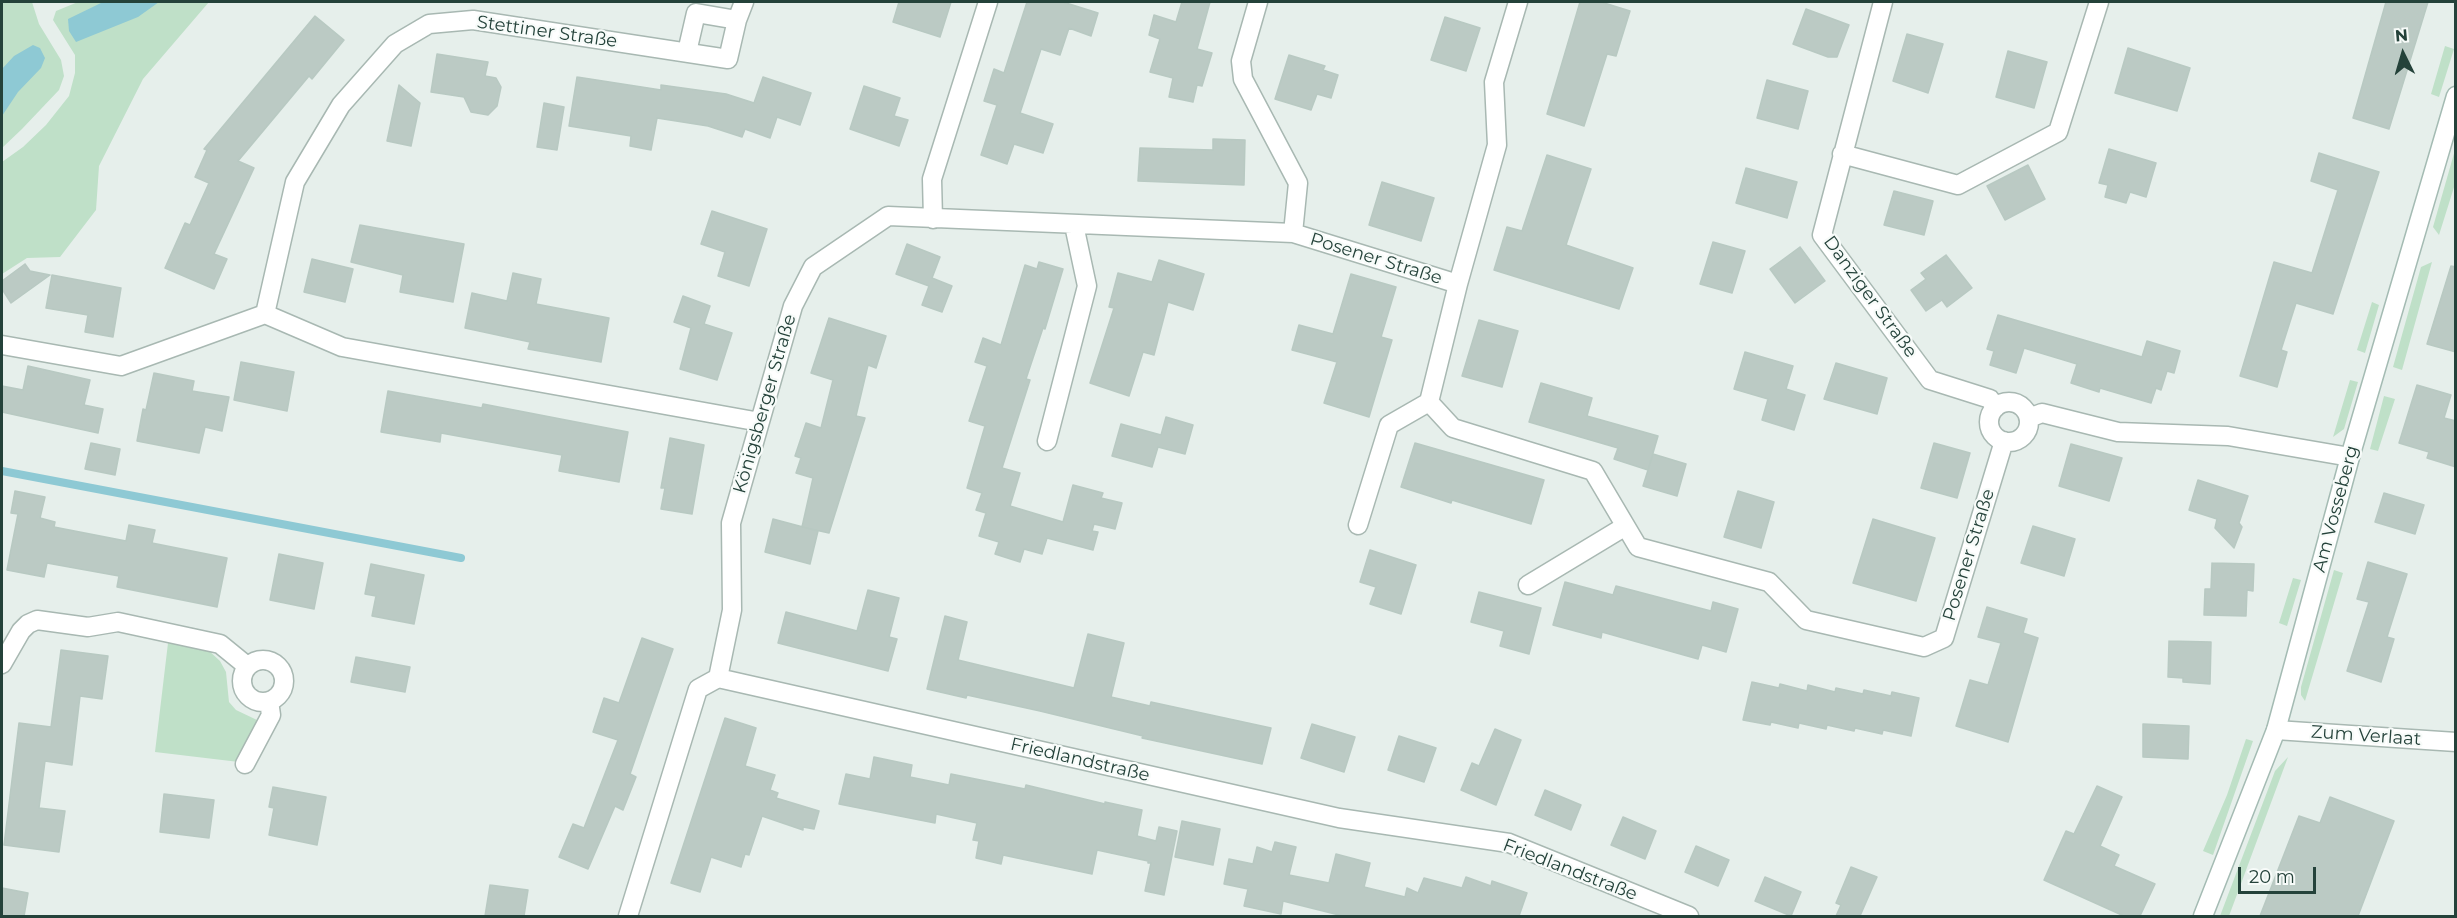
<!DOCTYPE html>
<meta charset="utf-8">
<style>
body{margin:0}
#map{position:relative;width:2457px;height:918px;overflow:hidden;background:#e6efeb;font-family:Montserrat,sans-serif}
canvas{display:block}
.frame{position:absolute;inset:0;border:3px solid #24423a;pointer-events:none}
.north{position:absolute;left:2373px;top:24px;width:60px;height:60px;-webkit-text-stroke:4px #f7fbf9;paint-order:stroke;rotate:355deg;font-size:16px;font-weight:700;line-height:24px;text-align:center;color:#24423a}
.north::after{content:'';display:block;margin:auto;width:21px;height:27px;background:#24423a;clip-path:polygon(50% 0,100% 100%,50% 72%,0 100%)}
.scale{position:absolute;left:2238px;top:867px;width:78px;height:27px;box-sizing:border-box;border:3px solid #24423a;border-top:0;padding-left:8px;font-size:18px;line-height:21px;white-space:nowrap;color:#24423a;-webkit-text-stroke:4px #f7fbf9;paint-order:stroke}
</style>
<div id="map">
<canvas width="2457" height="918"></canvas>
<div class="frame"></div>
<div class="north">N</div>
<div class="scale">20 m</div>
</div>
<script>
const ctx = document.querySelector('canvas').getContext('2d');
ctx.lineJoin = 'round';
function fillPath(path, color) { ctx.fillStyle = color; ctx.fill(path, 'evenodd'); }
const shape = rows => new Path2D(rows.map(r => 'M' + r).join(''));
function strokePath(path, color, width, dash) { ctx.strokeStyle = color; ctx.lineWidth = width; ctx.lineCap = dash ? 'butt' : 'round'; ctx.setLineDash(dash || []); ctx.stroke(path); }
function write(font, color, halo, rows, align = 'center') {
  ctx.font = font + ' Montserrat,sans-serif'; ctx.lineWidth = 4.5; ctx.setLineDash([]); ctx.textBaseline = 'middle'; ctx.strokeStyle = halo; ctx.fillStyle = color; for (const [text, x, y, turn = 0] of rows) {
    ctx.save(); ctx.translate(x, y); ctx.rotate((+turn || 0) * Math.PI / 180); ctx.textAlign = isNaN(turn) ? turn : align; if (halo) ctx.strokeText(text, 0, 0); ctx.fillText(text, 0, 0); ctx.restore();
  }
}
fillPath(shape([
 [2,2,32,2,39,24,61,60,64,76,59,90,22,129,2,148],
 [78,2,209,2,143,79,99,166,96,210,60,257,27,258,2,274,2,162,23,147,46,125,69,96,75,73,75,55,53,20,56,11],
 [2445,46,2454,49,2439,97,2431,94],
 [2455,150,2455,184,2439,235,2433,227],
 [2432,262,2402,370,2393,367,2421,267],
 [2372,302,2379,305,2365,353,2357,350],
 [2350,380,2358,382,2344,429,2333,437],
 [2384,396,2395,399,2378,451,2370,449],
 [2334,570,2343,573,2305,701,2301,695,2301,687],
 [2293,578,2301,580,2287,626,2279,623],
 [168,643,207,649,220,661,226,672,229,702,236,710,257,720,239,762,155,752],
 [2246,739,2253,741,2213,855,2203,851,2227,795],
 [2288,757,2229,916,2220,916,2275,771]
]), '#bfe0c8');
fillPath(shape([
 [103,2,159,2,138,17,76,42,69,31,68,19],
 [33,45,40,48,45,58,41,68,18,92,2,116,2,69,14,56]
]), '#8ec9d4');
strokePath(shape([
 [2,471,461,558]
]), '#8ec9d4', 8);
const building = shape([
 [899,2,951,2,940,37,893,22,899,2],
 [1027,2,1063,2,1098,13,1091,36,1069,28,1060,55,1041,49,1020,113,1053,124,1043,153,1014,144,1007,164,981,155,997,105,984,101,994,69,1004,73,1027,2],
 [1182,2,1210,2,1197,49,1212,53,1202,86,1197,85,1193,102,1169,97,1173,78,1150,72,1160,39,1149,35,1154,15,1176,22,1182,2],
 [1580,2,1601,2,1630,11,1616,56,1607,54,1584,126,1547,114,1580,2],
 [2386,2,2428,2,2389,129,2353,118,2386,2],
 [1806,9,1849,25,1837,57,1828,57,1793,44,1806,9],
 [315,16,344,40,312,79,309,76,238,161,254,168,214,254,227,259,214,289,165,268,185,223,190,225,209,183,195,177,207,150,204,149,315,16],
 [1445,17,1480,28,1466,71,1431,60,1445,17],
 [1907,34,1943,44,1928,93,1893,81,1907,34],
 [2128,48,2190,68,2177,111,2115,93,2128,48],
 [2008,51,2047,62,2034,108,1996,97,2008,51],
 [437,54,488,62,485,76,496,78,501,87,497,106,488,115,471,112,464,97,431,92,437,54],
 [1289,55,1325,66,1323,70,1338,75,1331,98,1317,94,1311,110,1275,99,1289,55],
 [577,77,661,90,661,85,726,94,754,103,763,77,811,93,800,125,777,117,770,138,745,129,742,137,708,126,657,118,651,150,630,146,631,136,569,126,577,77],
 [1767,80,1808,91,1798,129,1757,118,1767,80],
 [399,85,420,103,411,146,387,141,399,85],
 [864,86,900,98,894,116,908,120,899,146,850,129,864,86],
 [544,103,564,107,557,150,537,147,544,103],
 [1213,139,1245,140,1244,185,1138,181,1140,148,1213,150,1213,139],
 [2109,149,2156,163,2146,197,2130,192,2126,203,2105,197,2108,185,2099,183,2109,149],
 [2319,153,2379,172,2333,314,2296,303,2281,350,2287,352,2277,387,2240,376,2274,262,2312,273,2338,190,2311,181,2319,153],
 [1547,155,1591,169,1566,245,1633,268,1619,309,1494,270,1507,227,1522,231,1547,155],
 [2028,165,2045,199,2005,220,1987,186,2028,165],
 [1746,168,1797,182,1787,218,1736,203,1746,168],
 [1382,182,1434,198,1421,241,1369,225,1382,182],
 [1894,191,1933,201,1924,235,1884,225,1894,191],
 [712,211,767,229,749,286,718,276,725,252,701,244,712,211],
 [360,225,464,244,453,302,400,292,403,275,351,262,360,225],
 [1713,242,1745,251,1732,293,1700,284,1713,242],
 [907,244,940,257,932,278,952,286,942,312,922,305,929,286,896,274,907,244],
 [1800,247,1825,281,1795,303,1770,269,1800,247],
 [1946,255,1972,288,1947,307,1942,300,1926,311,1911,290,1926,279,1921,273,1946,255],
 [312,259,353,269,345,302,304,292,312,259],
 [1159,260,1204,274,1193,310,1168,302,1154,355,1143,352,1129,396,1090,383,1114,308,1109,307,1118,273,1152,282,1159,260],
 [1039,262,1063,269,1045,329,1043,328,1026,379,1030,380,1002,468,1020,473,1010,506,1063,522,1073,485,1103,493,1101,498,1122,503,1115,529,1094,524,1092,531,1098,532,1093,550,1047,538,1042,554,1024,549,1020,562,995,554,999,542,979,536,986,513,976,510,982,493,967,488,985,426,969,421,987,366,975,362,983,338,1001,345,1025,265,1037,269,1039,262],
 [25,264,30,271,50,275,11,303,2,289,2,281,25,264],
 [2451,266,2456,267,2456,352,2427,344,2451,266],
 [513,273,541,279,536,304,609,318,601,362,528,349,530,342,465,328,472,293,507,301,513,273],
 [1351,274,1396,287,1381,337,1392,340,1369,417,1324,403,1337,362,1292,350,1299,325,1333,334,1351,274],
 [52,275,121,288,113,337,85,332,88,315,46,308,52,275],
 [683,296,710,306,704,324,732,333,717,380,680,369,691,328,674,322,683,296],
 [1998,315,2142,357,2147,341,2180,351,2174,373,2167,371,2161,390,2156,388,2151,403,2100,388,2099,392,2071,383,2077,364,2024,348,2016,373,1990,365,1994,351,1987,349,1998,315],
 [829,318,886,336,876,368,868,365,856,416,865,418,829,533,802,527,813,478,796,473,801,458,795,456,806,423,821,428,833,380,811,373,829,318],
 [1479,320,1518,331,1502,387,1462,376,1479,320],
 [1745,352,1793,366,1786,389,1805,395,1794,430,1762,420,1768,399,1734,389,1745,352],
 [241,362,294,372,287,411,234,400,241,362],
 [1836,363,1887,378,1877,414,1824,399,1836,363],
 [28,366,90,380,84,405,103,409,98,433,2,412,2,386,23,390,28,366],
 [154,373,194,381,192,391,229,397,222,431,205,427,199,453,137,441,143,409,146,410,154,373],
 [1541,383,1592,398,1587,416,1658,436,1648,470,1614,459,1618,448,1529,422,1541,383],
 [2417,385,2451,395,2444,418,2456,421,2456,467,2427,458,2429,452,2399,443,2417,385],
 [388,391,482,408,483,404,628,432,619,482,559,471,562,455,441,433,440,442,381,432,388,391],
 [1166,417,1193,425,1185,454,1158,447,1152,467,1112,456,1121,424,1161,435,1166,417],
 [670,438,704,445,692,514,661,509,665,488,661,488,670,438],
 [91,443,120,449,115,475,85,469,91,443],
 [1415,443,1544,480,1531,524,1452,500,1451,503,1401,487,1415,443],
 [1934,443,1970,453,1957,498,1921,488,1934,443],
 [2071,444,2122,458,2109,501,2059,486,2071,444],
 [1653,454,1686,464,1677,496,1643,486,1653,454],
 [2198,480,2248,496,2239,523,2242,527,2234,548,2215,528,2217,519,2189,510,2198,480],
 [15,491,45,497,40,518,55,522,54,527,126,541,129,525,155,530,152,543,227,558,217,607,117,587,119,576,47,563,44,577,7,570,18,514,11,513,15,491],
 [1738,491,1774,502,1761,548,1724,537,1738,491],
 [2384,493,2424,505,2415,534,2375,522,2384,493],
 [773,519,818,531,810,564,765,552,773,519],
 [1873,519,1935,538,1916,601,1853,583,1873,519],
 [2033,526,2075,539,2064,576,2021,563,2033,526],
 [1370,550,1416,565,1401,614,1370,604,1376,587,1360,582,1370,550],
 [279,554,323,563,314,609,270,600,279,554],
 [2368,562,2407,574,2387,637,2394,639,2381,682,2347,671,2369,602,2357,599,2368,562],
 [2212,563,2254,564,2253,591,2247,590,2246,616,2204,615,2205,589,2211,589,2212,563],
 [371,564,424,575,414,624,372,616,376,596,365,594,371,564],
 [1565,582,1613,595,1616,586,1711,611,1713,602,1738,609,1726,652,1702,645,1698,659,1602,632,1601,638,1553,625,1565,582],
 [868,590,899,598,889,637,897,639,888,671,778,643,786,612,857,631,868,590],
 [1479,592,1541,608,1529,654,1500,646,1504,631,1471,622,1479,592],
 [1987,607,2027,619,2023,633,2038,638,2008,742,1956,726,1970,680,1988,685,2001,643,1978,637,1987,607],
 [945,616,967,622,958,660,1074,688,1088,634,1124,643,1111,697,1150,706,1151,702,1271,728,1262,764,1142,738,1143,736,1040,711,967,695,966,698,927,689,945,616],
 [642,638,673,649,630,774,636,777,623,810,615,806,588,869,559,857,573,824,584,828,618,740,593,732,604,698,619,703,642,638],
 [2169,641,2211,642,2210,684,2183,682,2183,678,2168,677,2169,641],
 [61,650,108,656,102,699,80,696,72,765,45,761,39,808,65,811,59,852,4,845,19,723,51,727,61,650],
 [356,657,410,667,405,692,351,682,356,657],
 [1752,682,1779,688,1780,684,1807,691,1808,685,1835,692,1836,688,1863,694,1864,690,1891,696,1892,692,1919,698,1911,736,1883,730,1882,734,1855,728,1854,731,1827,725,1826,729,1799,723,1798,728,1771,722,1770,725,1743,720,1752,682],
 [725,718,756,728,745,766,775,775,770,790,778,793,776,798,819,811,814,829,803,827,803,830,762,816,749,855,745,854,741,867,711,857,700,892,671,883,725,718],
 [1312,724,1355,737,1344,772,1301,758,1312,724],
 [2143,724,2189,726,2188,759,2143,757,2143,724],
 [1495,729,1521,740,1496,805,1461,790,1472,763,1479,766,1495,729],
 [1399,736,1436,748,1424,782,1388,770,1399,736],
 [874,757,912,765,910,777,949,785,951,774,1025,789,1026,785,1105,804,1105,802,1142,810,1137,836,1156,841,1159,827,1177,831,1164,895,1145,891,1151,863,1148,863,1148,861,1097,850,1092,874,1003,855,1001,864,976,858,979,841,973,840,977,823,936,814,935,823,839,804,846,774,870,779,874,757],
 [2097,786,2122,797,2100,846,2119,855,2114,866,2155,884,2140,916,2124,916,2044,880,2066,831,2074,834,2097,786],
 [273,787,326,797,317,845,269,835,274,808,269,807,273,787],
 [1545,790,1581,805,1571,830,1535,815,1545,790],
 [164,794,214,800,209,838,160,832,164,794],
 [2330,797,2394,821,2358,916,2260,916,2299,816,2320,823,2330,797],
 [1623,817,1656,831,1645,859,1611,845,1623,817],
 [1182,821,1220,829,1213,865,1175,857,1182,821],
 [1275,842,1296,847,1289,875,1329,883,1336,854,1370,863,1364,887,1405,897,1407,888,1418,893,1424,878,1462,888,1466,877,1491,886,1492,881,1527,893,1519,916,1343,916,1283,901,1281,914,1244,906,1248,889,1224,884,1229,859,1253,864,1257,847,1272,852,1275,842],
 [1696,846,1729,860,1718,886,1685,872,1696,846],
 [1851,867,1877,877,1860,916,1836,916,1841,905,1836,903,1851,867],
 [1765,877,1801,892,1791,916,1755,901,1765,877],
 [490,885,528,890,524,916,485,916,490,885],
 [2,888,28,893,24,916,2,916,2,888]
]);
fillPath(building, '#bbcac4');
strokePath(building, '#b8c9c2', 1.5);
const street = shape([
 [1258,2,1241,61,1243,79,1298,183,1293,233],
 [1518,2,1494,82,1497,145,1458,284,1429,402,1453,428,1593,471,1638,547,1769,582,1806,620,1924,647,1944,638,2004,441],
 [1883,2,1822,235,1930,380,1990,399,1995,408],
 [737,20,744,2],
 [687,52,696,13,737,20,728,59,473,20,429,24,395,44,341,105,295,182,265,314,342,347,760,422],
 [1842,154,1958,185,2058,132,2099,2],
 [933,219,932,179,988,2],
 [2,345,121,366,265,314],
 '1989 422a20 20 0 1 1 40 0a20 20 0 1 1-40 0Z',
 [2029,418,2042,413,2118,432,2228,436,2350,457],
 [1047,441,1087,286,1074,225],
 [1358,525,1389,425,1429,402],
 [1528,585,1624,527],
 '242 681a21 21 0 1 1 42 0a21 21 0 1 1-42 0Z',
 [2,664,21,631,28,624,37,620,88,627,118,622,220,644,247,666],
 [718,678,732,610,731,523,793,306,813,267,888,216,1293,233,1458,284],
 [2276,730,2456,742],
 [245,764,271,715,269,701],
 [628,916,698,689,718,678,1339,818,1509,843,1689,916]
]);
const secondary = shape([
 [2203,916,2276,730,2350,457,2456,96]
]);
strokePath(street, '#a8b8b2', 21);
strokePath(secondary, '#a4bbb3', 21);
strokePath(street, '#fff', 18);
strokePath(secondary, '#fff', 18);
write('18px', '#24423a', '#f7fbf9', [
 ["Stettiner Straße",547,32,8],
 ["Posener Straße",1376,259,17],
 ["Danziger Straße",1870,297,54],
 ["Königsberger Straße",765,404,-74],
 ["Am Vosseberg",2336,509,-75],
 ["Posener Straße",1969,555,-73],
 ["Zum Verlaat",2366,736,4],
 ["Friedlandstraße",1080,760,13],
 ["Friedlandstraße",1570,870,21]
]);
</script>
